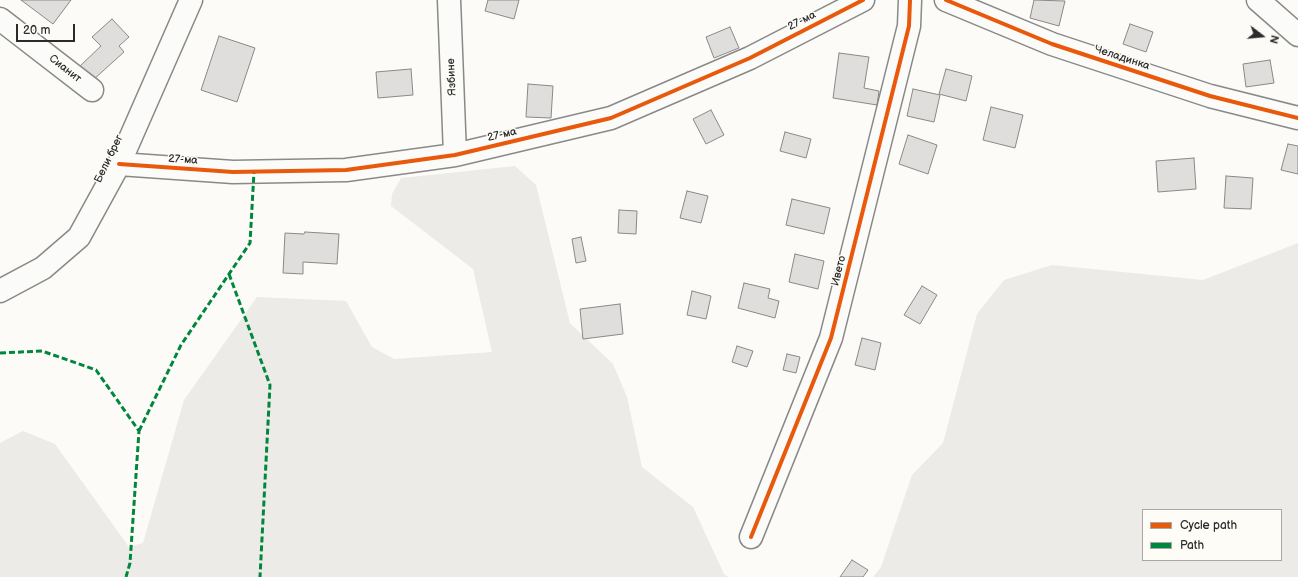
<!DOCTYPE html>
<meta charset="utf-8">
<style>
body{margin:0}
#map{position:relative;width:1298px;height:577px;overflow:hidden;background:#fcfbf8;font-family:"Balsamiq Sans",sans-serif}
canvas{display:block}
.legend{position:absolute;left:1142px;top:509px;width:140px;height:52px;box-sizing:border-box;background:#fdfcf7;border:1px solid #a9a8a5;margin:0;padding:5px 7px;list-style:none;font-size:12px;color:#2b2b2b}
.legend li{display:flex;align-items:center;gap:8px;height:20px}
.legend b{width:20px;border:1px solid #a9a8a5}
.north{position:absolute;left:1242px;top:16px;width:40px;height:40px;-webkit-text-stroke:3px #fdfcf7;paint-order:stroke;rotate:106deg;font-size:11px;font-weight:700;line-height:16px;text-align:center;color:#2b2b2b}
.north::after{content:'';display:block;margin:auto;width:14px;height:18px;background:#2b2b2b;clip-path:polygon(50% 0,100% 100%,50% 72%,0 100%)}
.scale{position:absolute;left:16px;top:24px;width:59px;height:18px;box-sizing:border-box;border:2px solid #2b2b2b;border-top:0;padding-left:5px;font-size:12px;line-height:14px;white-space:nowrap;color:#2b2b2b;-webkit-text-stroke:3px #fdfcf7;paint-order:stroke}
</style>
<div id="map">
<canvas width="1298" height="577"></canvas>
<ul class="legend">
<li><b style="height:5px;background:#e8590c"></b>Cycle path</li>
<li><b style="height:5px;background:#00873e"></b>Path</li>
</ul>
<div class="north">N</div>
<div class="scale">20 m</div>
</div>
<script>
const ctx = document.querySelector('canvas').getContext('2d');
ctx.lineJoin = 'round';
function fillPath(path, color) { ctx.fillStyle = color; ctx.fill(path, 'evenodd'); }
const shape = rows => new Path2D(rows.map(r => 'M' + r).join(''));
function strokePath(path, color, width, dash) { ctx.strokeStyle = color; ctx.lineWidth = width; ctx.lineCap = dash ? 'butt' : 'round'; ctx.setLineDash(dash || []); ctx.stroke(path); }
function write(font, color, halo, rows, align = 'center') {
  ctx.font = font + ' "Balsamiq Sans",sans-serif'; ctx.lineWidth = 3; ctx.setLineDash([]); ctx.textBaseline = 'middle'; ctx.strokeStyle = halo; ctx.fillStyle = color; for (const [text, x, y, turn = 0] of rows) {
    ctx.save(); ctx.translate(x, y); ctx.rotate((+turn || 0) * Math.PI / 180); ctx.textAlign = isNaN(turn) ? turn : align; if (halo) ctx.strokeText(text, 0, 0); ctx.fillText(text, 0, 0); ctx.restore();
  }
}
fillPath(shape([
 [515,166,536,185,570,323,613,364,627,397,642,467,693,507,724,574,728,577,0,577,0,443,23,431,55,444,129,547,143,543,184,400,257,297,346,301,372,347,394,359,492,352,473,269,391,206,392,194,401,178],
 [1298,243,1298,577,873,577,881,567,912,475,943,443,977,314,1004,280,1052,265,1203,280],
 [1143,510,1281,510,1281,560,1143,560]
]), '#ecebe8');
const building = shape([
 [21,0,71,0,53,24,21,0],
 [488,0,519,0,514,19,485,11,488,0],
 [1034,0,1065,1,1059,26,1030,18,1034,0],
 [112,19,129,37,119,46,124,52,93,80,80,66,101,46,92,37,112,19],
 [1130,24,1153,32,1146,52,1123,44,1130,24],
 [730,27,739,48,714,58,706,37,730,27],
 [219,36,255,48,237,102,201,90,219,36],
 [839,53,869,57,864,88,879,91,877,105,833,98,839,53],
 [1270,60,1274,83,1246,87,1243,64,1270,60],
 [411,69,413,95,378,98,376,72,411,69],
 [946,69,972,76,966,101,939,94,946,69],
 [528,84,553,86,551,118,526,117,528,84],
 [913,89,940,95,934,122,907,116,913,89],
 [991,107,1023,115,1015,148,983,140,991,107],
 [711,110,724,135,706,144,693,119,711,110],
 [785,132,811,139,806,158,780,151,785,132],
 [908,135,937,145,928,174,899,164,908,135],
 [1288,144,1298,146,1298,174,1281,170,1288,144],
 [1194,158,1196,189,1158,192,1156,161,1194,158],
 [1226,176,1253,178,1251,209,1224,208,1226,176],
 [687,191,708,196,701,223,680,218,687,191],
 [792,199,830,208,824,234,786,225,792,199],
 [619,210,637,211,636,234,618,233,619,210],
 [305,232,339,234,337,264,303,262,303,274,283,273,285,233,304,234,305,232],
 [581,237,586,261,576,263,572,239,581,237],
 [795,254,824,261,818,289,789,282,795,254],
 [744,283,770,289,768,298,779,301,775,318,738,308,744,283],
 [922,286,937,295,920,324,904,315,922,286],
 [692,291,711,296,706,319,687,315,692,291],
 [620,304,623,334,583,339,580,309,620,304],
 [862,338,881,343,875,370,855,365,862,338],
 [737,346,753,351,747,367,732,362,737,346],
 [787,354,800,357,796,373,783,370,787,354],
 [852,560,868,570,863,577,840,577,852,560]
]);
fillPath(building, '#dfdedc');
strokePath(building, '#898987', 1);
const street = shape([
 [449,0,455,155],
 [946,0,1052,44,1210,96,1298,118],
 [1258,0,1298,35],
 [0,19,92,90],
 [119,164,233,172,346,170,455,155,611,118,750,58,863,0],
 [0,291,43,268,79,237,119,164,191,0],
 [751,537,831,338,909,26,910,0]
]);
strokePath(street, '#898987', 25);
strokePath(street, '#fbfbf9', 22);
strokePath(shape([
 [229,274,270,385,260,577],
 [0,353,42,351,96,370,139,431,130,563,126,577],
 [139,431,181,345,250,243,254,172]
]), '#00873e', 3, [6, 3]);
strokePath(shape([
 [946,0,1052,44,1210,96,1298,118],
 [119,164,233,172,346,170,455,155,611,118,750,58,863,0],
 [751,537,831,338,909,26,910,0]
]), '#e8590c', 4);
write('11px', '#2b2b2b', '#fdfcf7', [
 ["27-ма",802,21,-27],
 ["Челадинка",1122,58,18],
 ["Сианит",65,69,38],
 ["Язбине",452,77,-92],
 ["27-ма",502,135,-13],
 ["Бели брег",109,159,-64],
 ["27-ма",183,160,4],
 ["Ивето",839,271,-76]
]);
</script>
